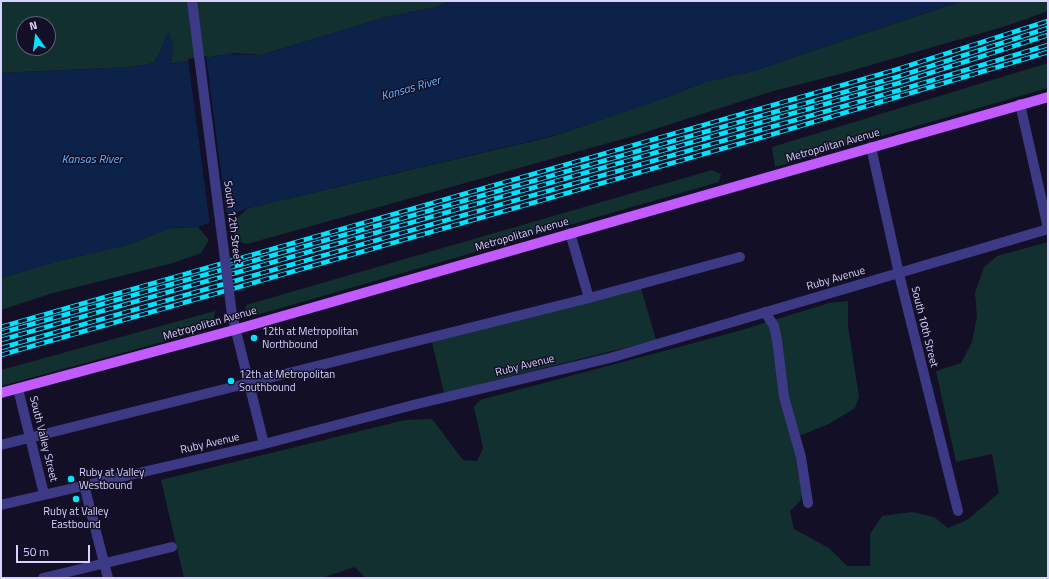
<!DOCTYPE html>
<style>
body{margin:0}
#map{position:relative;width:1049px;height:579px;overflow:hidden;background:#130f26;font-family:"Titillium Web",sans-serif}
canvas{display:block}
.frame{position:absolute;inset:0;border:2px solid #d9d4ff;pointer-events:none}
.north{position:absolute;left:16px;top:16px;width:40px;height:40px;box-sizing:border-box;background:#130f26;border:1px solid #625e7d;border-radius:50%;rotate:346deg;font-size:11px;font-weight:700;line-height:16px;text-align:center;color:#d9d4ff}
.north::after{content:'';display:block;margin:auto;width:14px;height:18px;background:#00e5ff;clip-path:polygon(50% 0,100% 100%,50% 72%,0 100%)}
.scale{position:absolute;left:16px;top:545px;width:74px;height:18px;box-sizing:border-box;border:2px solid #d9d4ff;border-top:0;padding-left:5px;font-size:12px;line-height:14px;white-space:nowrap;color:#d9d4ff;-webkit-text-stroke:3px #130f26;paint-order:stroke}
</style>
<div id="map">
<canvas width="1049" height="579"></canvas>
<div class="frame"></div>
<div class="north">N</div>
<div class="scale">50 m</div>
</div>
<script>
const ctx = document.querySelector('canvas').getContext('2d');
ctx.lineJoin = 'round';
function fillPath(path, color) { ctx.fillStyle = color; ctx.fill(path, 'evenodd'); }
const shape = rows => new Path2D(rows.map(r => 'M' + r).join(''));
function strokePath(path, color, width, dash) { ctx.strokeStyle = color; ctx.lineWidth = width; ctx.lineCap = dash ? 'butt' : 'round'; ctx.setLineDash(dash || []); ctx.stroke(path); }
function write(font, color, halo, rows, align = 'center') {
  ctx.font = font + ' "Titillium Web",sans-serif'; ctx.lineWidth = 3; ctx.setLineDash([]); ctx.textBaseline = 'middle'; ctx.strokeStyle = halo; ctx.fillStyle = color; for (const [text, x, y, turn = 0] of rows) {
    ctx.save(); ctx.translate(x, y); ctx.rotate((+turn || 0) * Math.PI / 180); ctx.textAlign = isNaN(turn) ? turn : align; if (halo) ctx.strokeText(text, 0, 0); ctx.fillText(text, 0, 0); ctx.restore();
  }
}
fillPath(shape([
 [1,1,449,1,436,7,386,17,261,55,234,53,170,64,173,46,168,30,162,48,154,63,130,67,1,73],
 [24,24,48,24,48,48,24,48],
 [962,1,1048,1,1048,11,1009,25,840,74,770,92,637,135,247,244,234,240,234,221,248,208,554,136,662,99,705,82,757,70,844,40],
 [1048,63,1048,88,775,167,772,147],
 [712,170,721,174,719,182,260,314,252,315,245,312,246,305],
 [198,227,209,240,201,253,173,263,53,293,1,310,1,278,58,261,127,245,170,228],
 [1048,242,1048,578,365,578,355,567,321,578,184,578,161,480,405,420,432,419,463,460,477,461,483,448,474,407,480,400,735,332,829,303,848,301,848,326,859,397,855,408,829,424,791,439,797,454,802,493,801,500,790,511,794,529,829,548,847,566,870,566,870,534,882,516,912,512,934,517,948,528,967,520,999,493,992,454,956,462,936,371,961,363,972,342,977,317,975,293,984,267,997,256],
 [641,288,656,340,444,393,432,342],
 [215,311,213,325,177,338,1,386,1,370]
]), '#12302f');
fillPath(shape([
 [449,1,962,1,844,40,757,70,705,82,652,103,556,135,248,208,198,227,170,228,127,245,58,261,1,278,1,73,129,67,154,63,162,48,168,29,173,46,171,64,228,54,261,55,386,17,436,7]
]), '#0c2248');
fillPath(shape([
 [206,56,227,218,210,225,188,59]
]), '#130f26');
strokePath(shape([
 [1020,104,1048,228],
 [871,147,899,274,958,511],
 [570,233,589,298],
 [765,312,774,326,777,340,784,397,801,457,808,503],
 [232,315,264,444],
 [18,389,44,494],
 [1,445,589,298,740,257],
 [84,485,108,578],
 [1,505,264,444,417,404,610,358,1048,229],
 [43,578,172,547]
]), '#3d3a85', 10);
strokePath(shape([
 [1,393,234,330,1048,97]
]), '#c25bff', 10);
const rail = shape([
 [1,327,895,70,1048,21],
 [1,333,897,77,1048,28],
 [1,340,899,83,1048,35],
 [1,348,900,90,1048,45],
 [1,355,770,135,1048,52]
]);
strokePath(rail, '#00e5ff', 4.5);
strokePath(rail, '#130f26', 3, [9]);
strokePath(shape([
 [192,1,232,315]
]), '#3d3a85', 10);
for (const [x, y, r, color] of [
 [254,338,4,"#00e5ff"],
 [231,381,4,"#00e5ff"],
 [71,479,4,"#00e5ff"],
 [76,499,4,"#00e5ff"]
]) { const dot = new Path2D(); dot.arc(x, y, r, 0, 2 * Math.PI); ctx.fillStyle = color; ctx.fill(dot); strokePath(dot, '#130f26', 1.5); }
write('11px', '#d9d4ff', '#130f26', [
 ["Metropolitan Avenue",833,146,-16],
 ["South 12th Street",232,222,83],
 ["Metropolitan Avenue",522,235,-16],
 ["Ruby Avenue",836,279,-16],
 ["Metropolitan Avenue",210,324,-16],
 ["South 10th Street",924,327,76],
 ["Ruby Avenue",525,366,-14],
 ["South Valley Street",43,439,76],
 ["Ruby Avenue",210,444,-13]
]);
write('11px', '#d9d4ff', '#130f26', [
 ["12th at Metropolitan",262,332],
 ["Northbound",262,345],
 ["12th at Metropolitan",239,375],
 ["Southbound",239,388],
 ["Ruby at Valley",79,473],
 ["Westbound",79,486],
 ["Ruby at Valley",76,512,"center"],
 ["Eastbound",76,525,"center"]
], 'left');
write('italic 12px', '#62b6ff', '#130f26', [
 ["Kansas River",411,89,-16],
 ["Kansas River",92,160]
]);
</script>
